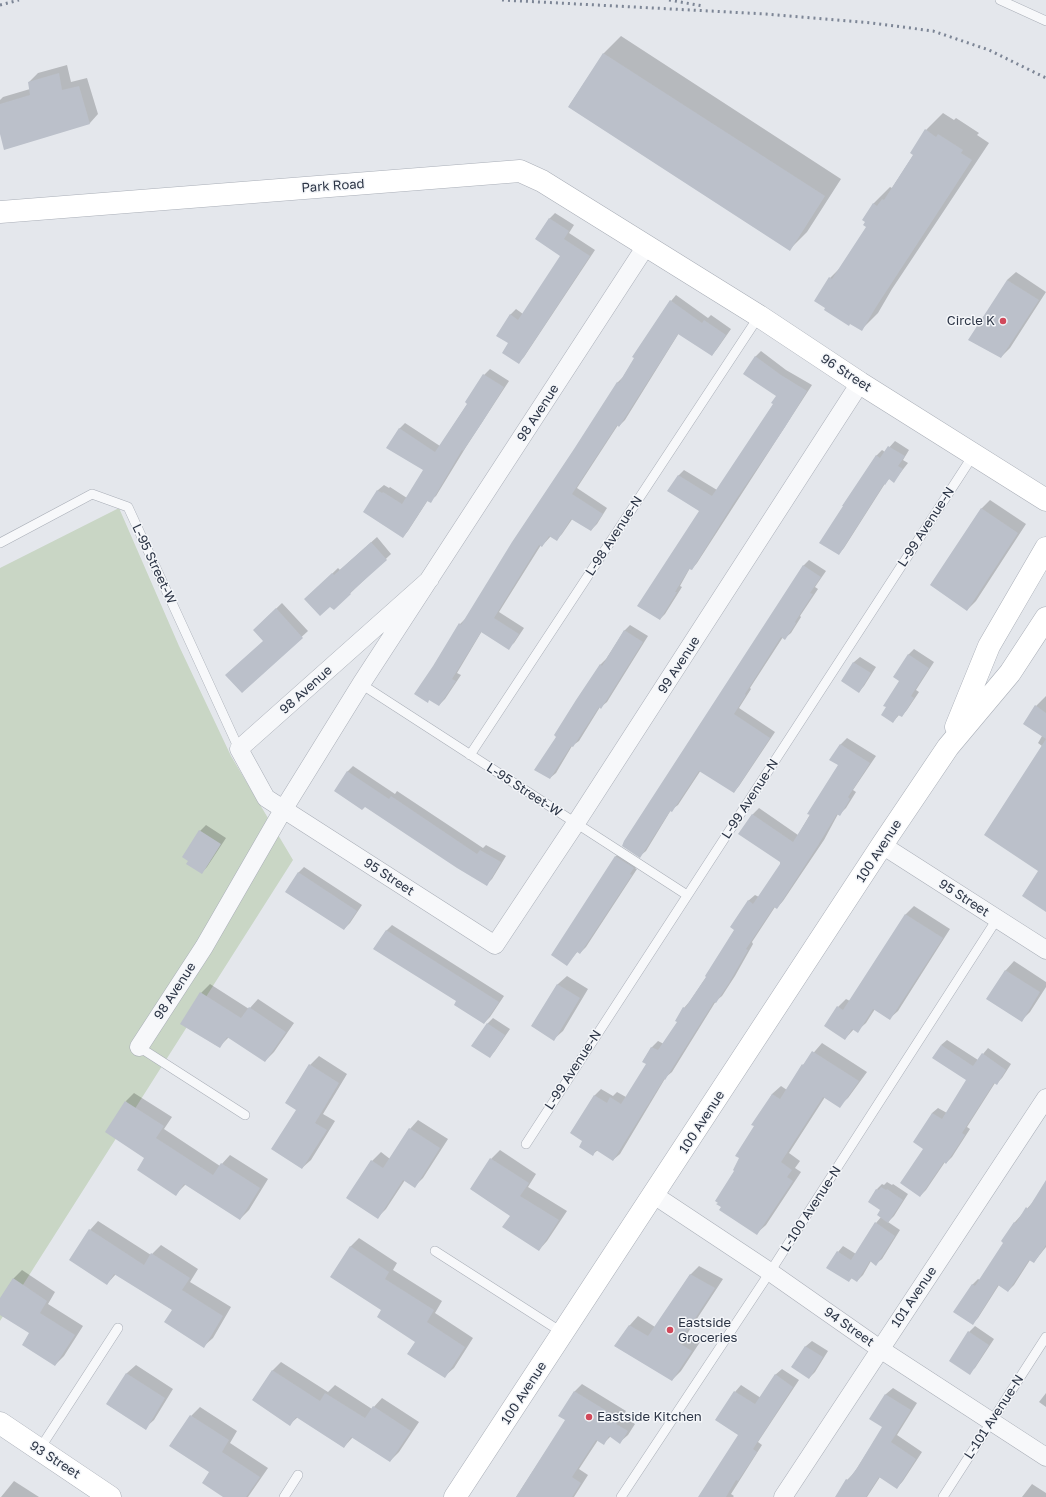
<!DOCTYPE html>
<style>
body{margin:0}
canvas{display:block;background:#e4e7ec}
</style>
<canvas width="1046" height="1497"></canvas>
<script>
const ctx = document.querySelector('canvas').getContext('2d');
ctx.lineJoin = 'round';
function fillPath(path, color) { ctx.fillStyle = color; ctx.fill(path, 'evenodd'); }
const shape = rows => new Path2D(rows.map(r => 'M' + r).join(''));
function strokePath(path, color, width, dash) { ctx.strokeStyle = color; ctx.lineWidth = width; ctx.lineCap = dash ? 'butt' : 'round'; ctx.setLineDash(dash || []); ctx.stroke(path); }
function write(font, color, halo, rows, align = 'center') {
  ctx.font = font + ' "Golos Text",sans-serif'; ctx.lineWidth = 3; ctx.setLineDash([]); ctx.textBaseline = 'middle'; ctx.strokeStyle = halo; ctx.fillStyle = color; for (const [text, x, y, turn = 0] of rows) {
    ctx.save(); ctx.translate(x, y); ctx.rotate((+turn || 0) * Math.PI / 180); ctx.textAlign = isNaN(turn) ? turn : align; if (halo) ctx.strokeText(text, 0, 0); ctx.fillText(text, 0, 0); ctx.restore();
  }
}
fillPath(shape([
 [119,508,179,646,231,756,293,860,0,1321,0,568]
]), '#c9d6c5');
fillPath(shape([
 [621,36,841,179,807,232,790,249,569,106,604,53],
 [67,65,71,82,87,78,98,114,90,123,0,129,0,100,3,97,30,89,29,82,38,73],
 [943,113,954,120,956,118,979,133,977,135,989,143,892,289,878,313,861,330,830,278,843,265,867,227,873,204,890,187,892,188,914,154,926,130],
 [555,213,574,225,569,233,595,250,524,357,519,362,509,343,510,315,516,309,523,314,562,255,537,239,550,218],
 [1016,272,1046,292,1010,348,1001,357,1007,280],
 [676,295,708,318,711,315,731,329,717,349,712,355,679,333,625,420,619,426,618,425,577,488,607,508,597,524,591,530,573,518,562,534,557,539,551,536,542,546,541,545,499,612,524,628,514,643,508,648,482,631,457,673,461,675,445,699,439,705,430,699,428,701,460,624,466,618,618,382,623,377,671,301],
 [761,351,786,370,812,385,697,563,692,569,690,568,680,586,682,587,665,614,660,619,700,511,669,491,679,475,684,470,717,490,774,404,777,396,755,357],
 [490,369,509,381,466,447,436,496,430,501,428,500,408,531,403,537,365,512,378,490,384,485,389,488,390,487,407,498,424,470,399,429,405,423,440,446,468,403,484,375],
 [895,441,909,450,903,460,908,463,894,481,890,478,886,482,844,548,839,554,876,456,882,450,885,452],
 [990,500,1026,524,976,601,967,610,981,509],
 [377,537,391,554,334,609,331,605,306,599,338,568,340,570],
 [809,560,826,571,815,587,818,589,800,616,801,617,791,633,785,638,783,637,750,688,751,689,739,708,775,732,739,786,734,792,701,770,678,805,671,810,646,851,640,856,803,566],
 [282,603,308,631,242,692,264,641,254,630],
 [630,625,648,636,607,702,601,707,600,707,579,741,572,746,556,773,550,778,600,665,606,659,624,631],
 [914,649,934,662,916,690,919,692,907,710,902,716,899,715,893,722,900,681,908,655],
 [860,657,876,667,864,686,859,692,842,681,854,662],
 [1046,696,1046,911,1039,871,1042,746,1038,743,1042,736,1036,706],
 [847,738,876,756,853,790,856,792,846,808,839,815,838,814,824,840,783,901,777,908,775,907,752,942,753,944,735,976,722,996,716,1001,672,1072,666,1077,620,1154,613,1160,598,1150,593,1154,584,1141,571,1133,595,1095,601,1089,613,1096,617,1092,626,1097,648,1064,643,1061,652,1047,658,1041,664,1044,679,1022,684,1008,690,1001,707,976,736,929,748,901,755,895,759,897,781,864,781,861,740,833,753,814,759,808,798,835,839,765,831,760,841,744],
 [353,766,395,794,397,791,483,848,486,845,506,856,492,879,487,884,347,772],
 [206,825,226,838,207,867,201,873,200,831],
 [622,851,639,862,635,868,637,869,586,947,580,953,578,951,567,964,552,955,616,856],
 [304,867,362,905,350,923,344,929,298,873],
 [914,906,950,929,898,1011,889,1019,875,1009,866,1023,857,1031,854,1029,845,1039,838,1007,846,999,850,1001,906,914],
 [392,925,504,996,490,1017,484,1023,457,1001,386,931],
 [1014,961,1046,982,1046,987,1030,1012,1022,1020,988,999,1006,970],
 [567,976,588,989,563,1031,554,1039,532,1026,558,984],
 [210,984,249,1009,258,999,294,1023,274,1052,265,1061,229,1037,219,1047,182,1024,201,993],
 [493,1018,510,1029,495,1051,490,1057,473,1046,488,1023],
 [947,1040,978,1060,988,1048,1011,1064,1002,1078,997,1083,995,1083,967,1127,970,1129,952,1157,946,1163,945,1162,926,1190,920,1196,924,1148,932,1113,938,1108,947,1113,968,1080,941,1045],
 [822,1043,867,1072,848,1098,839,1106,825,1097,789,1153,800,1161,795,1168,801,1172,766,1225,757,1233,736,1170,755,1126,772,1094,781,1086,787,1090,803,1065],
 [319,1056,347,1074,323,1114,335,1121,311,1160,302,1168,298,1110,286,1102,310,1065],
 [134,1093,172,1117,164,1129,220,1166,230,1155,268,1179,249,1210,240,1219,186,1184,176,1194,146,1158,126,1101],
 [418,1120,448,1139,423,1178,415,1186,405,1180,386,1209,377,1218,372,1161,381,1152,390,1159,410,1129],
 [500,1150,536,1174,528,1187,567,1211,547,1241,539,1250,511,1215,491,1159],
 [887,1182,892,1185,893,1184,908,1194,894,1216,888,1222,900,1230,882,1259,876,1264,871,1261,863,1275,857,1281,852,1278,849,1281,838,1252,843,1246,856,1254,876,1223,881,1217,882,1210,877,1189,882,1184,884,1185],
 [1046,1183,1046,1247,1034,1262,1030,1260,1014,1285,1008,1291,999,1285,978,1318,972,1324,972,1285,978,1279,980,1280,1005,1242,1015,1222,1033,1202],
 [98,1221,151,1255,161,1245,198,1269,190,1282,231,1307,213,1338,204,1346,173,1310,116,1274,107,1284,90,1230],
 [359,1238,397,1263,393,1270,442,1301,435,1313,473,1338,454,1368,445,1376,416,1341,382,1310,350,1247],
 [699,1266,723,1279,687,1334,700,1342,681,1371,672,1380,615,1346,630,1325,638,1316,655,1327,690,1275],
 [22,1270,55,1292,48,1304,83,1326,64,1356,55,1365,31,1333,0,1313,0,1300,13,1279],
 [975,1326,994,1339,975,1368,969,1373,969,1332],
 [812,1341,828,1351,815,1372,809,1378,793,1367,806,1346],
 [281,1362,328,1392,335,1385,372,1409,382,1398,419,1422,399,1452,390,1461,353,1437,344,1447,298,1417,290,1424,253,1400,273,1370],
 [136,1365,173,1389,154,1420,145,1428,107,1404,127,1373],
 [782,1369,799,1380,758,1442,762,1445,731,1494,734,1496,733,1497,700,1497,740,1435,717,1419,735,1392,741,1385,761,1398,775,1375],
 [582,1384,626,1411,623,1416,635,1424,628,1435,620,1442,611,1436,604,1443,598,1440,579,1469,588,1475,574,1497,516,1497,566,1420,560,1416,575,1391],
 [893,1388,917,1403,897,1435,922,1452,903,1481,897,1488,880,1477,867,1497,840,1497,847,1480,854,1473,883,1427,871,1419,886,1394],
 [1046,1393,1046,1407,1039,1402],
 [200,1407,237,1431,230,1443,268,1468,248,1497,225,1497,211,1471,191,1416],
 [14,1481,39,1497,1,1497],
 [1032,1484,1046,1493,1046,1497,1022,1497]
]), '#0003');
fillPath(shape([
 [603,53,825,196,790,251,568,107],
 [59,73,62,90,79,86,90,124,4,150,0,134,0,104,30,95,28,82],
 [925,129,936,137,938,134,963,150,961,153,972,160,876,307,862,331,850,324,849,326,824,310,825,308,814,301,829,277,832,279,866,227,863,225,865,222,862,220,873,203,877,206,882,199,884,200,913,155,910,153],
 [549,218,569,231,564,239,590,256,519,364,502,353,508,343,496,336,510,314,518,320,560,256,535,239],
 [1007,280,1039,300,1001,358,968,340],
 [670,300,702,323,704,320,726,335,712,356,678,334,619,427,617,425,572,494,603,514,591,531,571,519,557,541,549,536,542,547,539,545,494,618,519,634,509,650,481,632,452,679,456,681,439,706,429,700,428,703,414,694,433,666,459,623,461,625,512,542,574,449,617,382,619,383,634,358,632,357],
 [755,356,781,375,807,391,785,427,733,504,692,570,689,569,675,592,677,592,660,620,637,606,699,511,667,491,678,475,712,496,773,404,771,403,776,396,743,374],
 [483,374,504,387,483,421,463,451,462,450,431,503,427,501,403,538,363,512,377,490,382,493,383,492,402,504,423,470,386,448,399,428,435,452,467,404,465,402],
 [888,446,905,456,898,466,903,469,894,483,889,479,885,485,884,484,839,555,819,543,843,506,842,506,876,455,880,458],
 [981,508,1018,533,967,611,930,585],
 [371,542,387,560,350,593,351,594,334,610,330,607,320,616,304,599,332,573,334,575],
 [803,565,821,577,810,593,813,594,795,622,796,623,785,640,781,637,745,694,746,695,734,714,770,738,734,793,699,771,672,812,670,811,640,858,622,846,624,841],
 [276,608,303,638,242,693,225,675,263,641,253,630],
 [624,630,643,642,601,709,599,707,573,747,571,746,550,779,534,770,556,737,554,735,576,700,600,664,602,666],
 [908,654,929,668,911,696,914,698,902,717,898,715,893,723,881,715,886,707,883,706,899,681,893,677],
 [853,662,871,673,859,693,841,681],
 [1035,705,1046,713,1046,912,1022,896,1038,871,984,835,1046,739,1023,724],
 [840,744,870,763,848,797,850,799,840,816,837,814,817,847,777,909,774,907,746,949,748,950,729,983,716,1003,714,1002,665,1080,664,1079,613,1161,596,1150,593,1156,579,1147,582,1141,570,1133,594,1095,607,1103,610,1097,621,1104,646,1064,642,1062,651,1047,658,1050,677,1022,675,1021,683,1007,685,1008,706,977,705,976,734,930,730,927,748,900,753,904,780,864,780,862,738,834,752,814,793,842,810,815,807,814,838,765,829,760],
 [347,771,389,799,391,796,477,854,480,850,501,862,487,886,457,868,365,807,362,810,334,791],
 [199,830,221,844,202,874,186,864,188,861,182,857],
 [615,856,634,868,630,874,632,875,580,954,577,952,567,966,551,955],
 [298,872,357,911,344,930,285,892],
 [905,914,943,938,890,1020,873,1009,858,1033,852,1029,845,1040,824,1026,837,1006,843,1010],
 [386,930,499,1002,484,1024,454,1005,456,1001,373,949],
 [1005,970,1040,992,1022,1022,986,999],
 [557,984,580,998,554,1041,531,1026],
 [200,992,241,1018,249,1007,286,1032,265,1062,227,1037,220,1048,180,1024],
 [487,1023,505,1035,490,1058,471,1046],
 [941,1045,973,1066,982,1053,1006,1070,997,1085,994,1083,962,1133,965,1135,946,1164,944,1162,920,1197,900,1183,923,1149,913,1142,932,1113,942,1119,966,1080,932,1058],
 [812,1051,859,1081,840,1108,823,1097,781,1162,792,1170,787,1177,793,1181,757,1235,719,1210,721,1207,716,1204,718,1203,715,1201,734,1171,733,1170,739,1158,735,1156,754,1126,751,1125,772,1094,780,1099,802,1064,803,1065],
 [309,1064,339,1083,315,1123,327,1130,302,1169,271,1149,296,1110,285,1103],
 [125,1101,164,1126,156,1138,213,1175,221,1163,260,1188,240,1220,184,1184,176,1196,137,1170,144,1158,105,1132],
 [409,1128,440,1148,415,1188,403,1180,378,1219,346,1198,371,1160,383,1168],
 [490,1158,529,1183,520,1196,559,1220,539,1251,502,1227,510,1216,470,1189],
 [1046,1180,1046,1245,1034,1263,1029,1260,1008,1292,998,1285,973,1325,953,1312,972,1284,975,1286,1003,1243,1001,1241,1014,1222,1016,1223,1026,1207,1028,1209],
 [881,1187,886,1190,887,1189,903,1200,888,1223,877,1215,880,1210,868,1202,876,1189,879,1190],
 [875,1222,895,1236,876,1266,870,1261,857,1282,851,1278,849,1282,826,1268,837,1251,851,1260],
 [89,1229,144,1265,151,1253,190,1278,182,1290,223,1316,204,1348,164,1322,172,1310,114,1274,107,1285,69,1260],
 [350,1246,389,1272,385,1279,434,1310,427,1322,465,1347,445,1378,407,1354,415,1342,377,1317,381,1310,330,1277],
 [690,1274,715,1288,679,1343,692,1351,672,1381,614,1346,629,1325,648,1336],
 [13,1278,47,1301,40,1313,75,1335,55,1366,22,1345,29,1333,0,1315,0,1298],
 [968,1331,989,1345,970,1375,949,1361],
 [805,1346,823,1357,809,1379,791,1367],
 [272,1370,320,1401,325,1393,365,1418,373,1406,411,1431,390,1462,351,1437,344,1448,296,1417,290,1426,252,1400],
 [126,1373,165,1398,146,1430,106,1404],
 [775,1374,793,1387,753,1449,757,1452,738,1481,736,1480,726,1497,698,1497,738,1435,715,1420,734,1391,755,1404],
 [574,1391,620,1419,616,1424,628,1431,620,1444,609,1436,604,1445,596,1440,572,1477,581,1483,572,1497,516,1497,565,1420,558,1416],
 [885,1394,911,1410,891,1442,916,1459,897,1489,879,1477,866,1497,835,1497,846,1479,848,1480,857,1468,882,1427,869,1419],
 [190,1415,229,1440,222,1452,260,1477,246,1497,223,1497,202,1483,209,1472,169,1446]
]), '#bbc0ca');
const lane = shape([
 [1000,0,1046,21],
 [0,543,92,494,128,507,239,749],
 [361,684,687,895],
 [470,755,759,316],
 [139,1047,245,1115],
 [526,1144,974,454],
 [435,1251,563,1333],
 [39,1450,118,1328],
 [284,1497,298,1475],
 [621,1497,770,1272,997,919],
 [943,1497,1046,1337]
]);
const street = shape([
 [430,579,239,749,266,798,495,945,576,823,860,383],
 [882,845,1046,950],
 [139,1047,204,947,283,810,361,684,646,246],
 [654,1195,770,1272,880,1349,1046,1457],
 [783,1497,1046,1098]
]);
const secondary = shape([
 [0,212,520,171,542,181,759,316,860,383,1046,500],
 [956,727,989,646,1046,548],
 [0,1423,110,1497],
 [455,1497,882,845,948,747,1010,673,1046,618]
]);
strokePath(lane, '#a9aeb7', 10);
strokePath(street, '#a9aeb7', 19);
strokePath(secondary, '#a9aeb7', 23);
strokePath(lane, '#f7f8fa', 9);
strokePath(street, '#f7f8fa', 18);
strokePath(secondary, '#fff', 22);
strokePath(shape([
 [502,0,766,14,872,23,933,31,989,50,1046,78],
 [669,0,703,6],
 [0,5,19,0]
]), '#7d8696', 3, [2, 4]);
for (const [x, y, r, color] of [
 [1003,321,4,"#d1495b"],
 [670,1330,4,"#d1495b"],
 [589,1417,4,"#d1495b"]
]) { const dot = new Path2D(); dot.arc(x, y, r, 0, 2 * Math.PI); ctx.fillStyle = color; ctx.fill(dot); strokePath(dot, '#f4f6f9', 1.5); }
write('13px', '#2b3445', '#f4f6f9', [
 ["Park Road",333,186,-4],
 ["96 Street",846,373,33],
 ["98 Avenue",538,413,-57],
 ["L-99 Avenue-N",926,527,-57],
 ["L-98 Avenue-N",614,536,-57],
 ["L-95 Street-W",154,564,65],
 ["99 Avenue",679,665,-57],
 ["98 Avenue",306,690,-42],
 ["L-95 Street-W",524,790,33],
 ["L-99 Avenue-N",750,799,-57],
 ["100 Avenue",879,851,-57],
 ["95 Street",389,877,33],
 ["95 Street",964,898,33],
 ["98 Avenue",175,991,-57],
 ["L-99 Avenue-N",573,1070,-57],
 ["100 Avenue",702,1122,-57],
 ["L-100 Avenue-N",811,1209,-57],
 ["101 Avenue",914,1297,-56],
 ["94 Street",849,1327,35],
 ["100 Avenue",524,1393,-57],
 ["L-101 Avenue-N",994,1417,-57],
 ["93 Street",55,1460,33]
]);
write('13px', '#2b3445', '#f4f6f9', [
 ["Circle K",995,321,"right"],
 ["Eastside",678,1323],
 ["Groceries",678,1338],
 ["Eastside Kitchen",597,1417]
], 'left');
</script>
